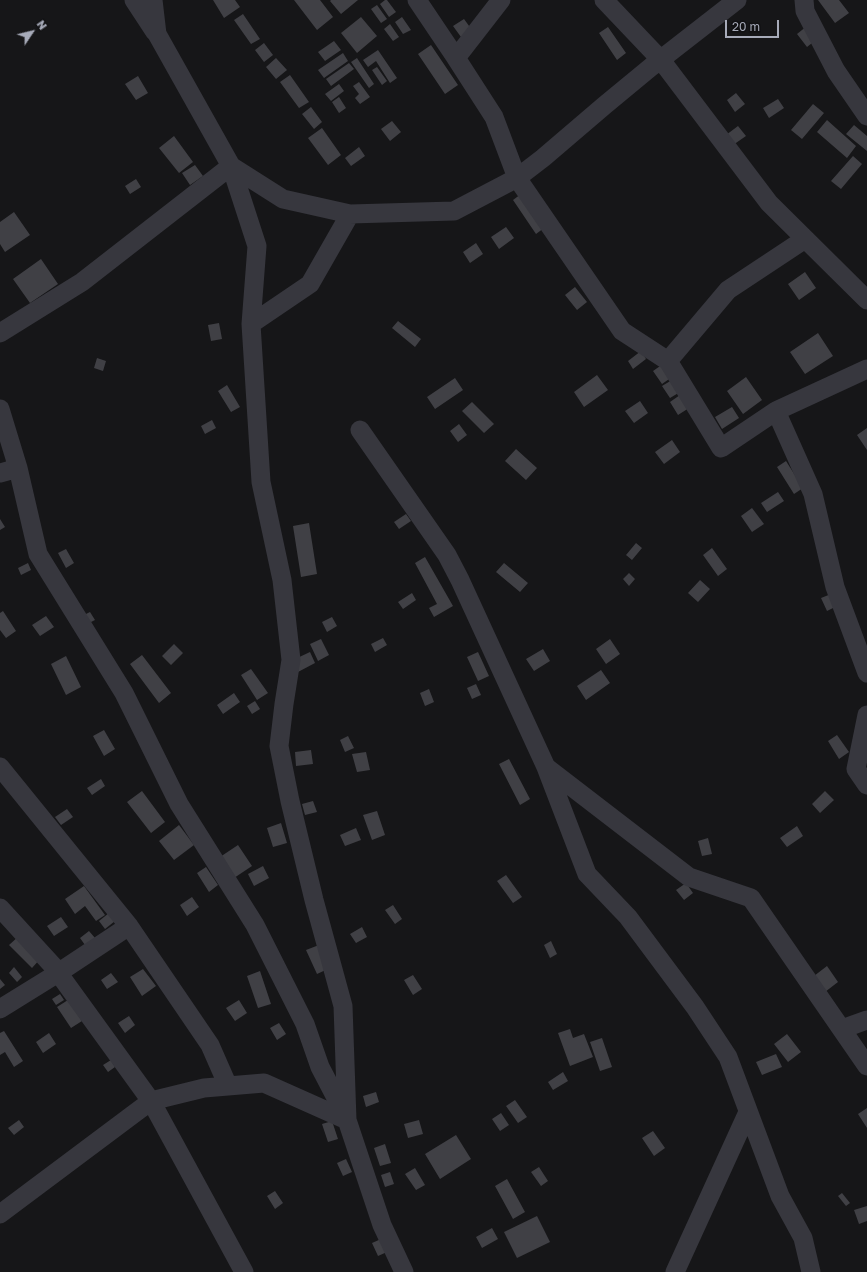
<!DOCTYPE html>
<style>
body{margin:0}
#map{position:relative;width:867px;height:1272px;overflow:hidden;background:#161618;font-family:"Golos Text",sans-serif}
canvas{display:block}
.north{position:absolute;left:12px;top:12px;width:40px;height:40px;-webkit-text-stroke:3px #111113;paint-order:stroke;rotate:55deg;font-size:11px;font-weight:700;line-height:16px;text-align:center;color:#a7abb9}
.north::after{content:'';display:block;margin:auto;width:14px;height:18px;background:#a7abb9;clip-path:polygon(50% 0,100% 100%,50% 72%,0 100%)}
.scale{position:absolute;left:725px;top:20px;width:54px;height:18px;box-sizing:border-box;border:2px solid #a7abb9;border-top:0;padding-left:5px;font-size:12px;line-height:14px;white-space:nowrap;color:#a7abb9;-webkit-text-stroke:3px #111113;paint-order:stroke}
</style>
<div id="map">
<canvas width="867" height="1272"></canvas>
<div class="north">N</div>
<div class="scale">20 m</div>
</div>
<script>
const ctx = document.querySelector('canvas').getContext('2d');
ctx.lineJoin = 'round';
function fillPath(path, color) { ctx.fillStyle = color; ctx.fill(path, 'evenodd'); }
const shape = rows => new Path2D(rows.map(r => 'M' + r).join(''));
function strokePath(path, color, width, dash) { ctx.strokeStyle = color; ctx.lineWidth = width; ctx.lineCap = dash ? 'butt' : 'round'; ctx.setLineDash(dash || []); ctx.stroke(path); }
fillPath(shape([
 [213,0,235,0,240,7,224,18],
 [294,0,320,0,333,17,317,30],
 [331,0,358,0,341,14,330,1],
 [385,0,387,0,396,12,389,17,380,4],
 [818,0,839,0,849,13,835,23],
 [377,5,387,19,381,23,371,9],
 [243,14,260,39,251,44,234,20],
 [361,17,377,36,357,53,341,33],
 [402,17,411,30,403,34,395,22],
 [464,19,472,30,461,37,453,26],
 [390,24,399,37,393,41,384,29],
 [807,26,817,39,807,47,797,34],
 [608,27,626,53,617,60,599,33],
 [334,41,341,50,325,61,318,52],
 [264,43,273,55,264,62,255,50],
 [431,45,458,85,445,94,418,54],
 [378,50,397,78,390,83,376,61,368,67,363,60],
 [343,53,348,61,324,78,318,70],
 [276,58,287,70,276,79,266,67],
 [357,58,374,84,369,88,351,62],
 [349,63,354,69,331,86,326,79],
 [377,67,387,81,382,85,372,70],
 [290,75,309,102,299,108,280,82],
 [138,76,148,93,136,100,125,84],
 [359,82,370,97,360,104,355,98,359,94,353,86],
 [339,84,344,91,331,101,325,94],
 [736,93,745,104,735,112,727,100],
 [339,97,346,108,339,113,332,102],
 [778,99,784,108,769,118,763,108],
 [813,104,824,113,802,139,791,130],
 [311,107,322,122,314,129,302,114],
 [827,120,856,146,847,158,817,132],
 [392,121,401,132,390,141,381,129],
 [854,125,867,136,867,151,846,134],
 [738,126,746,136,733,145,726,135],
 [322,128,341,155,328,165,308,138],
 [174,136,193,162,179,173,159,148],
 [359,147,365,156,351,166,345,158],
 [853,156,862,164,841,189,831,181],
 [195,165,203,176,190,185,182,173],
 [136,179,141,187,130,194,125,186],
 [521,194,544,228,536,234,513,200],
 [14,212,30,235,5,252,0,244,0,222],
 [506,227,514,238,499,249,491,237],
 [476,243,483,254,470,263,463,252],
 [41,259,58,284,30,303,13,279],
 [805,272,816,288,799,300,788,284],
 [575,287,587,302,577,310,565,295],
 [398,321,421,339,415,347,392,328],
 [219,323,222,339,211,341,208,325],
 [818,333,833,356,805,374,790,352],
 [641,351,646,359,633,369,628,361],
 [97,358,106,361,103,371,94,368],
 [663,364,672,377,662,384,653,371],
 [597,375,608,390,584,407,574,392],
 [746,377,762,400,743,414,727,391],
 [455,378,463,390,435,409,427,397],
 [672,380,680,392,670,398,662,386],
 [227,385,240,407,231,412,218,391],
 [680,395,689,408,678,415,670,402],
 [640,401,648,413,634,423,625,411],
 [472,402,494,424,484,433,462,411],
 [732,407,739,418,722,429,715,417],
 [212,420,216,428,205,434,201,426],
 [459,424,467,435,458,442,450,431],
 [867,428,867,450,857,435],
 [672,440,680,452,664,464,655,452],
 [516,449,537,468,526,480,505,461],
 [786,461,803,488,794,494,777,467],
 [778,492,784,501,767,512,761,503],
 [752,508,764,524,752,532,741,516],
 [406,514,411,521,399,529,394,522],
 [0,519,5,527,0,530],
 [309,523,317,574,301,577,293,526],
 [636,543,642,548,632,560,626,555],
 [712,548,727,569,718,576,703,555],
 [66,549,74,563,66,568,58,553],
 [425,557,453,606,434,617,429,608,437,604,415,563],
 [28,563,31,570,21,575,18,568],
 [504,563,528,583,520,592,496,572],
 [629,573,635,579,629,586,623,579],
 [700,580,710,589,698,602,688,593],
 [412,593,416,600,403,609,398,602],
 [831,594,837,606,827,611,821,598],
 [3,611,16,631,6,638,0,630,0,613],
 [90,612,95,620,87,624,82,616],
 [46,616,54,627,40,636,32,625],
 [332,617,337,626,327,632,322,622],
 [383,638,387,645,375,652,371,644],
 [321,639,329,655,318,661,310,644],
 [610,639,620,654,606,664,596,649],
 [174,644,183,653,171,665,162,656],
 [543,649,550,661,534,671,526,659],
 [310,652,315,663,298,672,293,660],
 [478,652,489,676,478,681,467,657],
 [142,655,171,693,159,703,130,664],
 [66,656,81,687,66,695,51,664],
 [251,669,268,693,257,700,241,675],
 [601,670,610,683,586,700,577,686],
 [476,684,481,695,472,699,467,688],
 [429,689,434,702,425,706,420,693],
 [234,693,240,702,223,714,217,705],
 [255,701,260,709,252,714,247,706],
 [104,730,115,749,104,756,93,736],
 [837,735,849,752,839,759,828,741],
 [348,736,354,748,345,752,340,740],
 [311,750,313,764,296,766,295,752],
 [366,752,370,770,357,772,352,754],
 [509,759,530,799,520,805,499,764],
 [101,779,105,786,92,795,87,788],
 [142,791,165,822,151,833,127,802],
 [825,791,834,800,820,813,812,804],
 [313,801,317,812,305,815,302,804],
 [67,809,73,817,61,825,55,817],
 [377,811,385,835,372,840,363,815],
 [281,823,287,843,273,847,267,828],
 [179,825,194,845,174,860,159,841],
 [797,826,803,836,787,847,780,838],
 [356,828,361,840,345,846,340,835],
 [708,838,712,854,702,856,698,841],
 [238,845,252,866,231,880,217,859],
 [263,866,269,878,254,886,248,874],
 [206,867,218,885,209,892,197,873],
 [506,875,522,897,513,903,497,881],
 [686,883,693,893,684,900,676,890],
 [84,886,105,915,96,921,85,906,75,914,65,899],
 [192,897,199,907,187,916,180,905],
 [393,905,402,919,395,924,385,910],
 [109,913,115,921,105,929,99,921],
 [61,917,68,927,54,936,47,926],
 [362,927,367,937,356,943,350,934],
 [89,931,95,938,85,945,80,938],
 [19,936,41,958,32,968,9,945],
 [551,941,557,954,550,958,544,945],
 [319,945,330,968,317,974,306,950],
 [827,966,838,982,825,992,814,976],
 [14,967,22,977,17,982,9,973],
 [143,969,156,986,142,996,130,977],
 [260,971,271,1004,258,1008,247,976],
 [111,973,118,982,107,989,101,980],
 [413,975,422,989,413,995,404,980],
 [0,979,5,985,0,989],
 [60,994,64,1000,56,1005,52,999],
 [68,1000,82,1021,71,1028,57,1007],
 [239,1000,247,1013,235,1021,226,1008],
 [129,1016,135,1025,125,1033,118,1023],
 [279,1023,286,1034,277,1040,270,1028],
 [570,1029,573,1038,584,1034,593,1057,570,1066,558,1033],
 [4,1031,23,1061,14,1067,5,1052,0,1055,0,1033],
 [49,1033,56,1044,43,1053,36,1042],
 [787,1034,801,1052,788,1062,774,1044],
 [602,1038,612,1067,600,1071,590,1042],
 [776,1054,782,1067,762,1075,756,1062],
 [111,1060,115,1067,108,1072,103,1065],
 [563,1072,568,1081,553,1090,548,1082],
 [376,1092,379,1102,366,1107,363,1096],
 [515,1100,527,1117,518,1123,506,1106],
 [867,1108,867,1128,858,1114],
 [501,1113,509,1125,500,1131,492,1119],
 [19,1120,24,1127,14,1135,8,1128],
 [419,1120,423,1134,408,1138,404,1124],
 [332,1121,338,1139,328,1142,322,1124],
 [653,1131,665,1148,654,1156,642,1138],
 [456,1135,471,1159,440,1179,425,1154],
 [385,1144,391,1163,380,1166,374,1148],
 [346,1159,352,1172,343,1176,337,1163],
 [539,1167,548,1181,541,1186,531,1172],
 [415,1168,425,1185,416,1190,405,1174],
 [390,1172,394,1184,385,1187,381,1175],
 [507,1179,525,1212,513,1219,495,1186],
 [275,1191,283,1203,275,1209,267,1196],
 [842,1193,850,1203,846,1206,838,1196],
 [867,1206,867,1221,859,1224,854,1210],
 [537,1216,550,1242,517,1258,504,1232],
 [492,1228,498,1239,482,1248,476,1237],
 [381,1239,387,1252,378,1256,372,1243]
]), '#404045');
strokePath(shape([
 [134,0,155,32],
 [153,0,157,34,231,166,257,246,251,324,261,482,282,580,291,660,284,704,279,746,290,801,314,900,343,1006,347,1120,382,1225,404,1272],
 [417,0,456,58],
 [501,0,456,58,494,117,517,178,622,331,668,361,721,448,776,411,813,494,835,587,867,673],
 [604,0,661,60,769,203,867,300],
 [804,0,805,11,836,71,867,116],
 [231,166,283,199,350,214,454,211,517,178,543,158,605,105,651,67,737,0],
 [251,324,310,284,350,214],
 [0,333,82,282,231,166],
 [668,361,728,290,805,239],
 [0,409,18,468,38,554,124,693,179,804,255,925,305,1024,320,1067,345,1115],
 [776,411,867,369],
 [360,430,447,555,460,580,546,767,587,874,628,917,695,1007,728,1057,780,1196,803,1238,811,1272],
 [0,473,18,468],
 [867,715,856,769,867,785],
 [0,767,129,926,210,1045,228,1086],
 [546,767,689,877,751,898,867,1066],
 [0,908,54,967,151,1101,244,1272],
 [0,1009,58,973,129,926],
 [842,1029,867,1020],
 [0,1214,151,1101,204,1088,264,1083,347,1120],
 [675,1272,748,1112]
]), '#37373e', 19);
</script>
